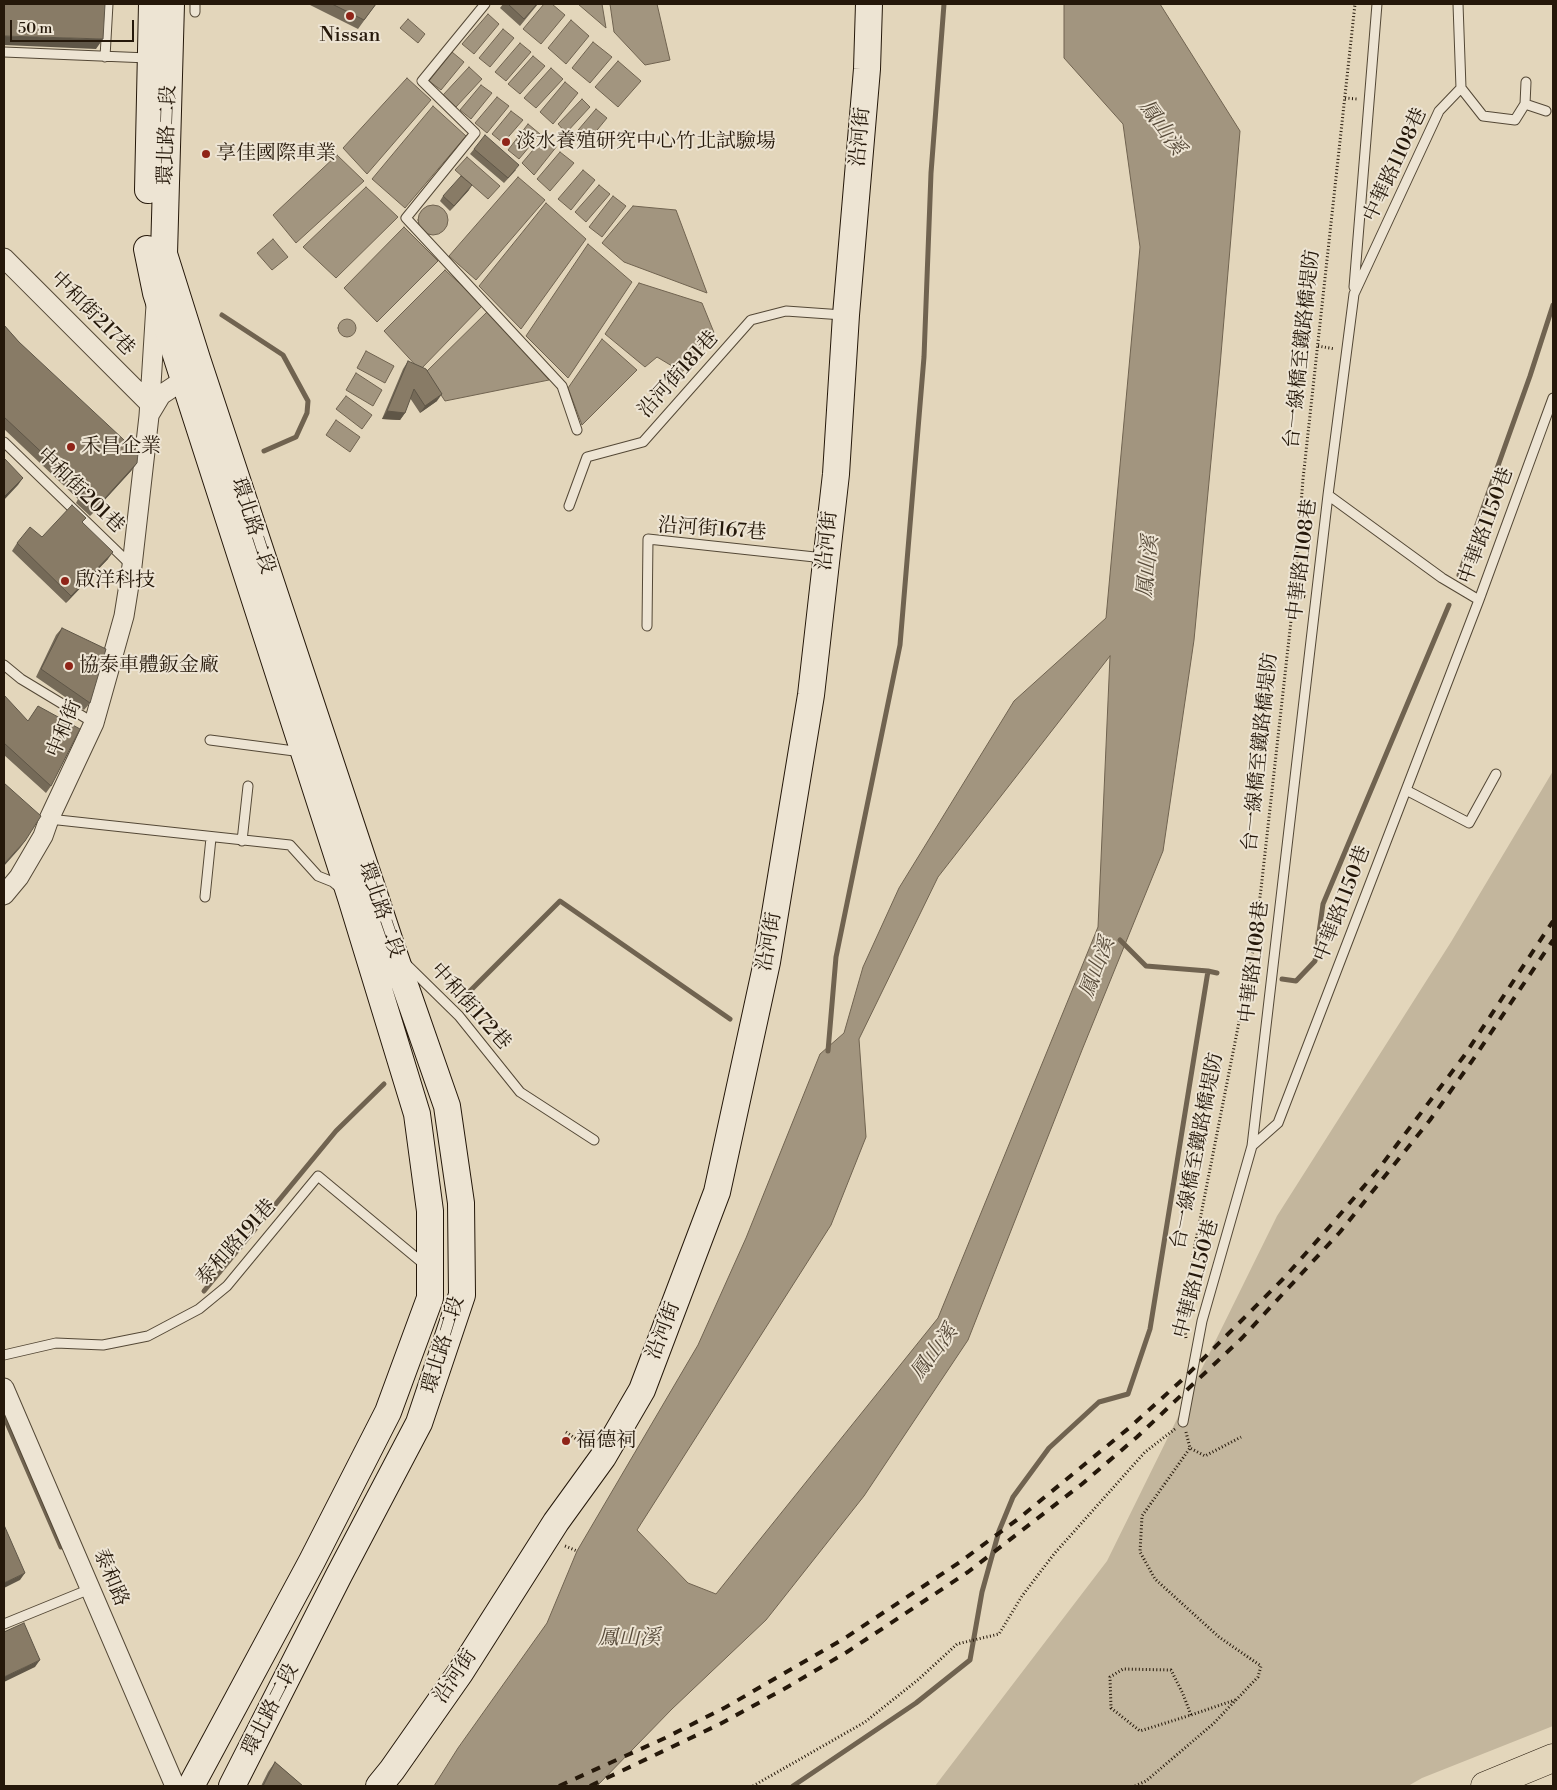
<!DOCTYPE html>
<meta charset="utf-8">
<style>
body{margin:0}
#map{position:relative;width:1557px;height:1790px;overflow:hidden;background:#e3d6bb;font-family:"Libre Bodoni",serif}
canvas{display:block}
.frame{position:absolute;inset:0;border:5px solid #25180a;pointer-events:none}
.scale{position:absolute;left:10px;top:20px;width:124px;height:22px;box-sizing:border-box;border:2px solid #25180a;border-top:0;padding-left:6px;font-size:15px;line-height:18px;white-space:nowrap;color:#25180a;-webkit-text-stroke:4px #ede4d3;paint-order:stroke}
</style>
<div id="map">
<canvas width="1557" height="1790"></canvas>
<div class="frame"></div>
<div class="scale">50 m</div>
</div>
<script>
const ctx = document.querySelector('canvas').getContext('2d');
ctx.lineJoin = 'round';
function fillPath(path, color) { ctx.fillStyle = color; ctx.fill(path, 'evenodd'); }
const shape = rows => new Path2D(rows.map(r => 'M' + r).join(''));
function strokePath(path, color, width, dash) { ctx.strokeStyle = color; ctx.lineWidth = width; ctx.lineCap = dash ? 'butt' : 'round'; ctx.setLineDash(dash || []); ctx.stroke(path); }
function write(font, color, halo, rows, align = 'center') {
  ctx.font = font + ' "Libre Bodoni","Noto Serif TC",serif'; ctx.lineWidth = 4; ctx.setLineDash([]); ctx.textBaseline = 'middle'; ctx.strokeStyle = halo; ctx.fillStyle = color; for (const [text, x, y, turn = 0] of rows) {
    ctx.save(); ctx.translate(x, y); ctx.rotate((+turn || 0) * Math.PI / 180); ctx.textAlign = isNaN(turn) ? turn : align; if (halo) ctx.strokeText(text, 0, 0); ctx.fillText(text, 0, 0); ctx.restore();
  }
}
fillPath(shape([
 [1553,771,1553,1726,1422,1778,1408,1786,935,1786,1107,1561,1277,1216,1451,942]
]), '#c3b69d');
const water = shape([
 [544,4,552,4,565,15,541,44,523,29,544,4],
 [578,4,602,4,606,28,578,4],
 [610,4,657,4,670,60,645,65,614,32,610,4],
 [1064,4,1160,4,1240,131,1220,366,1194,640,1163,851,1082,1050,968,1340,864,1496,766,1620,672,1709,597,1786,434,1786,458,1748,547,1623,577,1551,698,1345,746,1238,820,1054,844,1033,863,967,899,888,1014,701,1106,618,1140,247,1123,124,1064,58,1064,4],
 [1110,656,1098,927,938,1318,716,1594,688,1583,637,1530,831,1225,866,1137,859,1039,938,877,1110,656],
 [488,14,499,24,474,54,462,44,488,14],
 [408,19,425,34,418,43,400,28,408,19],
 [571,20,589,36,566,64,548,48,571,20],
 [503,29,514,38,490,67,479,58,503,29],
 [593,42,612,57,590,83,572,68,593,42],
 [520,43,531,52,506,81,495,72,520,43],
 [452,52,464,62,441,90,429,81,452,52],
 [533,56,545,66,520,94,508,84,533,56],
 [618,61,641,81,618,107,595,87,618,61],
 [469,67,482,79,456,107,443,95,469,67],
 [551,68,563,79,536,108,524,98,551,68],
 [407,78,431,100,367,174,343,148,407,78],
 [565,82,578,93,553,124,540,112,565,82],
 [481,85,492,93,471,119,460,110,481,85],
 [497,97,509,106,487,133,475,123,497,97],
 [582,99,590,107,566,133,558,124,582,99],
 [433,106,466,136,405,208,372,179,433,106],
 [596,109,607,118,584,146,573,136,596,109],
 [511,111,523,120,503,143,492,134,511,111],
 [528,124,540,134,519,159,508,150,528,124],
 [544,137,557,146,534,175,522,163,544,137],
 [560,152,574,163,550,191,537,179,560,152],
 [337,155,364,181,296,243,273,215,337,155],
 [467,157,500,186,488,199,455,170,467,157],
 [583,170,595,180,571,210,558,199,583,170],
 [518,177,545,200,476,280,449,256,518,177],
 [599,185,610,194,586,222,575,212,599,185],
 [366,187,398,217,336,278,303,247,366,187],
 [613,196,626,206,602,237,589,227,613,196],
 [546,203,586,239,521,329,479,286,546,203],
 '418 220a15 15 0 1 1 30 0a15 15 0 1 1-30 0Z',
 [633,206,676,210,707,293,624,262,602,243,633,206],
 [404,227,438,261,377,322,344,288,404,227],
 [273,239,288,257,272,270,257,253,273,239],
 [588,244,632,282,568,378,526,336,588,244],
 [445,270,483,305,420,370,384,331,445,270],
 [639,283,702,303,715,335,682,372,657,357,645,367,605,334,639,283],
 [488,311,549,380,445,401,426,372,488,311],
 '338 328a9 9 0 1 1 18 0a9 9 0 1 1-18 0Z',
 [602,339,637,370,582,425,568,388,602,339],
 [366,351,394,366,385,383,357,368,366,351],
 [356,373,382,390,373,406,346,390,356,373],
 [346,396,372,415,362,429,336,409,346,396],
 [336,420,360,437,350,452,326,435,336,420]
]);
fillPath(water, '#a2957f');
strokePath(water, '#706350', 1);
strokePath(shape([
 [222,315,283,355,308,401,307,413,296,437,264,451],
 [1459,575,1530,376,1553,305],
 [1120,940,1146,966,1208,971],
 [1282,979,1296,981,1315,961,1323,904,1449,605],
 [462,999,560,901,730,1019],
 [828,1051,836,957,900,645,924,357,931,173,944,4],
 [204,1291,336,1131,384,1084],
 [4,1416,61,1547],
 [793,1786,916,1703,970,1660,982,1592,999,1531,1013,1497,1049,1448,1099,1402,1128,1394,1150,1329,1208,971,1217,973]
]), '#706350', 5);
const lane = shape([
 [485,4,422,81,475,133,406,218,562,386,577,430],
 [195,12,195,4],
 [4,52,148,58],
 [105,57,108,4],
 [1461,88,1483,116,1515,120,1525,104,1526,82],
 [1525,104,1546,111],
 [1354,287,1377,4],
 [4,442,132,566],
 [1328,495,1442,578,1479,600],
 [569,506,587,457,643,442,751,320,786,311,843,315],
 [647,626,648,539,824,558],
 [4,665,21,679,94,723],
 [210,740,302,752],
 [1406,790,1469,823,1496,774],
 [49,819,290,845,318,876,333,882,340,888],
 [242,841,248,786],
 [205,897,211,838],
 [406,964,459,1016,520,1092,594,1140],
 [1252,1146,1278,1123,1479,600,1553,398],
 [4,1355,56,1343,103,1345,148,1336,199,1309,227,1286,318,1176,425,1265],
 [1183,1422,1202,1321,1252,1146,1328,495,1354,294,1439,111,1461,88,1458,4],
 [4,1624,90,1589]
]);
const street = shape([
 [4,258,149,403],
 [149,415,161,395,176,385,184,381,190,371],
 [4,895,19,877,43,836,49,819,94,723,124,616,132,566,149,416,156,305],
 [4,1388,175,1786]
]);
const secondary = shape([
 [171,4,164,254,197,359,393,951,447,1106,461,1203,462,1295,419,1423,339,1575,232,1786],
 [148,190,152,4],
 [147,249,156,293,351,898,417,1114,430,1211,430,1298,388,1412,312,1561,191,1786],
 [379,1786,392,1770,460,1673,556,1522,603,1457,642,1390,717,1192,767,962,811,695,836,474,846,315,867,69,869,4]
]);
const highway = shape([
 [1485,1786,1553,1758]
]);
strokePath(lane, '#544836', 11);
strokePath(street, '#544836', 21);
strokePath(secondary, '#25180a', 28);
strokePath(highway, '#25180a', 29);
strokePath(shape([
 [1345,98,1357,99],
 [1318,346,1335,349],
 [1294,594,1306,597],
 [1186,1338,1182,1311,1253,951,1261,889,1294,594,1303,479,1355,4],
 [566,1432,586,1446],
 [1186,1432,1190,1448,1205,1456,1241,1437],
 [565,1546,577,1551],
 [1191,1715,1183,1694,1171,1670,1123,1669,1110,1677,1111,1708,1140,1731,1191,1715,1235,1700],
 [753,1786,865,1722,919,1679,957,1644,999,1634,1022,1596,1054,1554,1145,1452,1175,1429],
 [1135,1786,1146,1781,1213,1724,1258,1677,1261,1666,1219,1637,1155,1579,1140,1552,1142,1516,1190,1448]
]), '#25180a', 3, [1, 2.5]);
strokePath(lane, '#ede4d3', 9);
strokePath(street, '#ede4d3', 19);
strokePath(secondary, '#ede4d3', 26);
strokePath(highway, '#e3d6bb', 28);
strokePath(shape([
 [559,1786,665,1738,726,1707,845,1638,960,1562,1018,1519,1129,1428,1182,1380,1283,1279,1331,1225,1377,1171,1464,1056,1553,921],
 [590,1786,720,1724,784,1689,847,1652,968,1572,1082,1484,1137,1437,1242,1338,1340,1232,1430,1120,1472,1061,1553,940]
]), '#25180a', 4, [9, 9]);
fillPath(shape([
 [308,4,376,4,358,29],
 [503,4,538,4,520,26,500,8],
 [474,149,516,170,504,183,470,154],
 [469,190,450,211,440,201,443,196],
 [4,325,19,342,137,463,131,471,90,516,76,503,78,499,4,429],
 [408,361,437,401,420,413,410,398,405,413,400,420,382,419,403,369],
 [83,523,108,559,66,603,12,551,17,543,42,537],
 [62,628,90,703,84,710,36,677,56,635],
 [4,695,51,786,46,793,4,755],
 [275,1762,303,1786,261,1786,268,1772]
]), '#756a58');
fillPath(shape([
 [4,36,103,39,96,49,4,45],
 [472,185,469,190,450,211,454,206],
 [442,394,437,401,420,413,425,406],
 [387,411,405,413,400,420,382,419],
 [137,463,131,471,90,516,95,509],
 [23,478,18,485,4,500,4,497],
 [113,552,108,559,66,603,71,596],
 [25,841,20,848,4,866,4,864],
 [25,1573,20,1580,4,1588,4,1583],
 [40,1660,35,1667,4,1682,4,1677]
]), '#5f5647');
const building = shape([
 [4,4,105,4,103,39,4,36,4,4],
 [332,4,376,4,364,20,332,4],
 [508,4,537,4,524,19,508,4],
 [485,135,519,165,508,178,474,149,485,135],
 [461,176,472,185,454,206,443,196,461,176],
 [4,325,19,342,138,453,137,463,95,509,81,495,84,492,4,417,4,325],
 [408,361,426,369,442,394,425,406,414,389,405,413,387,411,408,361],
 [4,458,23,478,4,497,4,458],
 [72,505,86,518,82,522,113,552,71,596,17,543,30,527,42,537,72,505],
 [62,628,106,649,90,703,41,669,62,628],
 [4,695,28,721,38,706,80,729,51,786,4,743,4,695],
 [4,783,41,816,25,841,4,864,4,783],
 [4,1525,25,1573,4,1583,4,1525],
 [24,1623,40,1660,4,1677,4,1632,24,1623],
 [275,1762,303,1786,263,1786,275,1762]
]);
fillPath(building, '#887b66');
strokePath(building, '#5f5647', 1);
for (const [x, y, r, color] of [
 [350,16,5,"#8f2418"],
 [506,142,5,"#8f2418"],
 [206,154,5,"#8f2418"],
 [71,447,5,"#8f2418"],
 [65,581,5,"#8f2418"],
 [69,666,5,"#8f2418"],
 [566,1441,5,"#8f2418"]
]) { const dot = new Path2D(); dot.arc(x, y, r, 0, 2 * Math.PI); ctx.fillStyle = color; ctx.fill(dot); strokePath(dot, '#ede4d3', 2); }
write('20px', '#25180a', '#ede4d3', [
 ["Nissan",350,36,"center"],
 ["淡水養殖研究中心竹北試驗場",516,142],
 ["享佳國際車業",216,154],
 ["禾昌企業",81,447],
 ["啟洋科技",75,581],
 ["協泰車體鈑金廠",79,666],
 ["福德祠",576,1441]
], 'left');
write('20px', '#25180a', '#ede4d3', [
 ["環北路二段",168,135,-88],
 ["沿河街",861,137,-85],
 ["中華路1108巷",1396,165,-65],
 ["中和街217巷",92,314,45],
 ["台一線橋至鐵路橋堤防",1303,349,-84],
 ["沿河街181巷",679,375,-48],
 ["中和街201巷",80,491,44],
 ["環北路二段",252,526,72],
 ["中華路1150巷",1487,526,-70],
 ["沿河街167巷",712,530,4],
 ["沿河街",828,541,-84],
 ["中華路1108巷",1303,560,-83],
 ["中和街",65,729,-68],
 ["台一線橋至鐵路橋堤防",1261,752,-84],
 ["中華路1150巷",1343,904,-69],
 ["環北路二段",380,910,71],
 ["沿河街",770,942,-80],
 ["中華路1108巷",1255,962,-83],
 ["中和街172巷",470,1007,48],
 ["台一線橋至鐵路橋堤防",1198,1151,-79],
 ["泰和路191巷",237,1243,-48],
 ["中華路1150巷",1197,1279,-75],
 ["沿河街",664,1331,-69],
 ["環北路二段",444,1345,-73],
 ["泰和路",110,1578,67],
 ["沿河街",456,1677,-56],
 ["環北路二段",271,1710,-63]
]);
write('italic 21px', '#574a39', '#ede4d3', [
 ["鳳山溪",1161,128,54],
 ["鳳山溪",1149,567,-84],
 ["鳳山溪",1098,968,-69],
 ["鳳山溪",935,1353,-53],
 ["鳳山溪",629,1639]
]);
</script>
